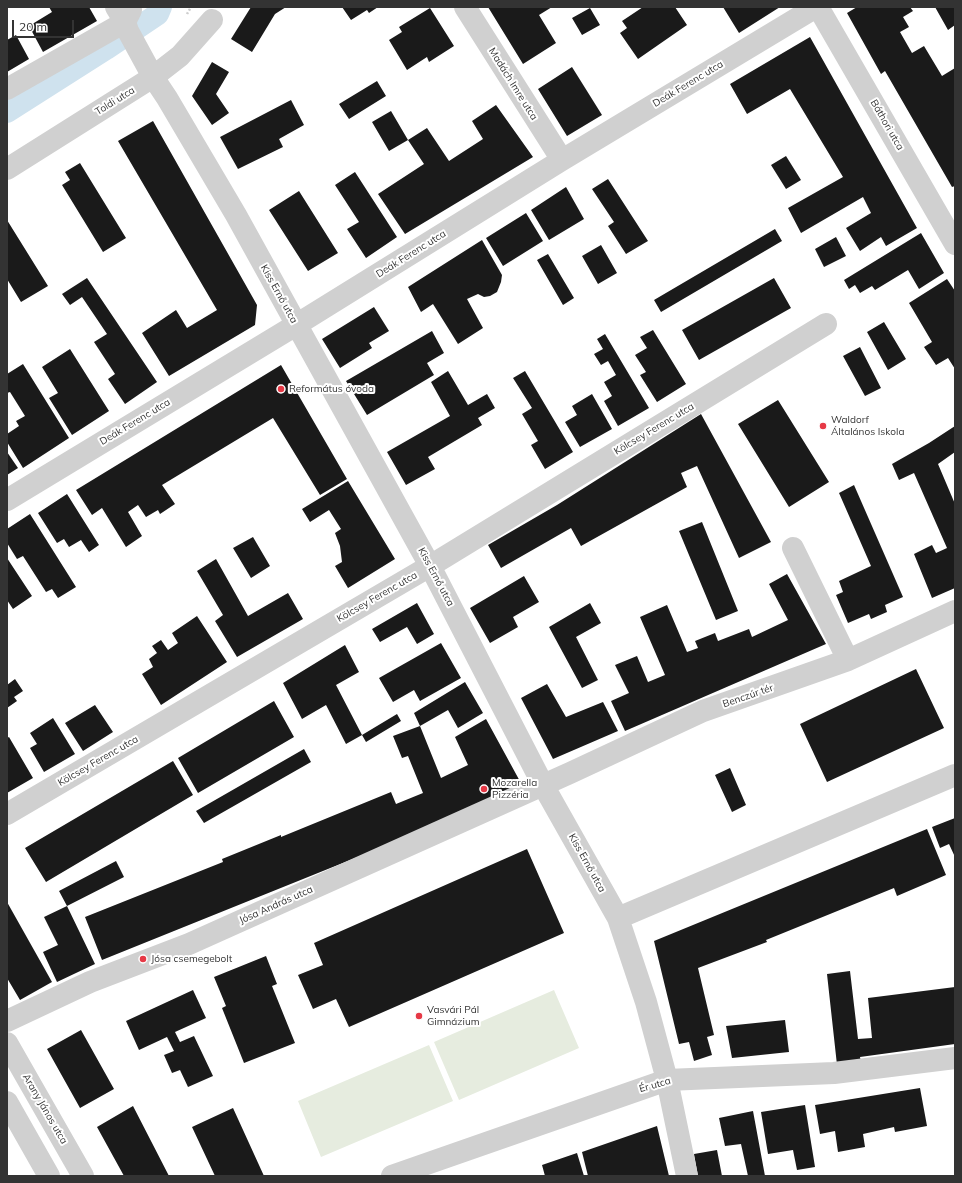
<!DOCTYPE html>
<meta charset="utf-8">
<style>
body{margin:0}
#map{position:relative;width:962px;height:1183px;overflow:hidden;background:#fff;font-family:Mulish,sans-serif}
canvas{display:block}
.frame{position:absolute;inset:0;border:8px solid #333;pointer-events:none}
.scale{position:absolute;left:12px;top:20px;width:62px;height:18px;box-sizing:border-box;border:2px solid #333;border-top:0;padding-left:5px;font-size:12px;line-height:14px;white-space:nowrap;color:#333;-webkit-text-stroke:3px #fff;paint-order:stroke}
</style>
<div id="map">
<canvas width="962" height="1183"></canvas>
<div class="frame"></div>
<div class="scale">20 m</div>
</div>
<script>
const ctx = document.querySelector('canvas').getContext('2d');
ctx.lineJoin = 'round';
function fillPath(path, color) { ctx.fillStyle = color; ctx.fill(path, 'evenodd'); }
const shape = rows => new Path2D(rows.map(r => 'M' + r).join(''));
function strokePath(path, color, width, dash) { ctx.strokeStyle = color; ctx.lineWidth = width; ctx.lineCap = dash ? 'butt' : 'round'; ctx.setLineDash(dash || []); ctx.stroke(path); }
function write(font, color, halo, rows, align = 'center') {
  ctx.font = font + ' Mulish,sans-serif'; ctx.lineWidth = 4; ctx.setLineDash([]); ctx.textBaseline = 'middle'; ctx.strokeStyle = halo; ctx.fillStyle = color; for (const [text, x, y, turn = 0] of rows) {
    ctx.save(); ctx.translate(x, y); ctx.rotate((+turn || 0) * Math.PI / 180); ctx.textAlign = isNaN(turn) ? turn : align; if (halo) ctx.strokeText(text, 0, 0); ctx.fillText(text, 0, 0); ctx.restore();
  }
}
fillPath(shape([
 [554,990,579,1048,459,1100,434,1042],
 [429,1045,453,1101,321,1157,298,1101]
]), '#e6ecdf');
strokePath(shape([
 [7,112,106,49,158,14,161,7]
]), '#cfe2ee', 22);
fillPath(shape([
 [49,7,89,7,97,21,43,52,29,26,52,12],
 [251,7,286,7,275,14,252,52,231,39],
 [342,7,378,7,369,13,367,10,351,20],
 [488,7,552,7,539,15,556,43,523,64],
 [643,7,675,7,687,25,638,59,620,33,627,28,622,21],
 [723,7,780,7,739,33],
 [857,7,910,7,913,11,903,17,909,27,900,32,912,53,924,46,942,76,955,68,955,186,952,187,885,71,881,74,847,13],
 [935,7,955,7,955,25,948,30],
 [430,8,454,46,429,62,427,57,407,70,389,40,402,32,399,27],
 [590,8,600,25,582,35,572,18],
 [16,35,29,59,7,72,7,40],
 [810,37,917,228,886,246,881,237,860,251,846,228,871,213,863,197,801,233,788,208,843,177,790,89,747,114,730,84],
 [212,62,229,72,216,94,229,113,212,125,192,96],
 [572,67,602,115,567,136,538,89],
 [377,81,386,96,349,119,339,104],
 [291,100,304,125,279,139,283,147,238,169,220,137],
 [496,105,533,157,405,234,378,194,424,164,408,140,427,128,449,161,483,139,472,121],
 [391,111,408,140,389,151,372,122],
 [153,121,257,305,255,325,169,376,142,333,176,310,187,328,217,310,118,141],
 [786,156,801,180,786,189,771,165],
 [80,163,126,238,103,252,62,185,70,180,65,172],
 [355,172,397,237,366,258,347,229,359,222,335,185],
 [608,179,648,241,626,254,608,226,614,222,592,189],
 [566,187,584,219,549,240,531,210],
 [299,191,338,253,308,271,269,210],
 [526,213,543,241,503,266,486,238],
 [7,220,48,286,21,302,7,279],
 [775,229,782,241,661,312,654,300],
 [921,233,944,273,919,289,908,270,875,290,872,286,860,293,855,285,849,289,844,280],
 [836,237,846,256,824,267,815,249],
 [482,240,502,275,501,282,497,292,490,296,484,297,478,294,467,299,483,328,458,344,433,304,421,312,408,287],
 [601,245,617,273,598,284,582,256],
 [548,254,574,298,563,305,537,260],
 [87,278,157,382,125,404,108,379,115,374,94,342,107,334,82,297,70,305,62,294],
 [774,278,791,308,699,360,682,330],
 [947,279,955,291,955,369,948,358,936,365,924,347,932,342,909,303],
 [374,307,389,331,369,343,372,348,340,368,322,339],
 [884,322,906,359,888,370,867,332],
 [653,330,686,384,657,402,640,375,646,372,635,355,647,348,640,337],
 [432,331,444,353,427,363,434,375,367,415,346,381],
 [605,334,649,408,618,426,604,401,612,396,604,382,616,375,608,361,601,365,594,354,603,349,597,339],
 [860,347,881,388,865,396,843,356],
 [70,349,109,411,72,435,49,398,58,393,42,367],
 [23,364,69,438,23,468,7,442,7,434,19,426,16,421,25,416,10,392,7,393,7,374],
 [281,365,347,479,320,495,273,418,162,485,175,504,160,514,158,510,146,517,138,505,128,512,142,536,126,547,102,508,92,515,76,490],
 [448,371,468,405,487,394,495,408,478,418,482,425,428,457,435,469,406,485,387,452,450,416,431,382],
 [525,371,573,452,545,469,531,445,538,441,522,414,532,408,513,378],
 [592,394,612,429,580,447,565,422,577,415,572,406],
 [778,400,829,482,789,507,738,424],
 [701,414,771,542,739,558,697,466,681,473,687,487,581,546,571,528,501,568,488,545,557,505],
 [955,426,955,452,938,464,955,504,955,588,932,598,914,554,932,545,936,553,947,548,914,473,899,480,892,464,929,443],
 [7,452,18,468,7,475],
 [348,481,395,559,348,588,335,566,342,562,340,546,335,533,341,529,329,510,310,522,302,509],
 [854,485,903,597,885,605,887,612,871,619,869,614,848,623,836,595,843,592,839,581,871,566,839,493],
 [67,494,99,545,89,552,81,540,69,547,64,539,57,543,38,513],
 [30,514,76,587,58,598,52,589,46,592,23,556,17,559,7,543,7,529],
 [702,522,738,611,716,620,679,531],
 [253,537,270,566,251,578,233,548],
 [7,558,32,596,13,609,7,600],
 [216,559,248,616,288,593,303,619,237,657,215,621,223,615,197,571],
 [787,574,826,644,625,731,611,701,629,693,615,665,637,656,648,682,665,675,640,617,667,605,687,652,698,648,695,641,715,633,718,641,749,629,752,637,788,620,769,584],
 [524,576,539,602,513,617,518,627,490,643,470,608],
 [417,603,434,634,417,644,407,627,380,642,372,629],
 [590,603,601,623,576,637,598,680,582,688,549,627],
 [197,616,227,662,161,705,142,674,153,667,149,659,157,653,152,646,161,640,168,650,178,643,172,633],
 [441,643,461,678,420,701,414,690,393,702,379,678],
 [345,645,359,672,336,685,362,735,346,744,326,705,302,719,283,683],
 [916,669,944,728,827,782,800,724],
 [15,679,23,691,14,697,17,701,7,708,7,685],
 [465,682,483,713,458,728,448,710,420,726,414,713],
 [547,684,566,717,603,702,618,731,553,759,521,698],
 [274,701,294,737,198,793,178,758],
 [95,705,113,732,83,751,65,723],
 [397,714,401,721,366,742,362,735],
 [53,718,75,754,44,772,30,748,37,744,30,733],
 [486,719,522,785,457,817,102,960,85,917,223,862,222,859,281,835,281,837,391,792,396,804,423,793,408,756,402,758,393,736,420,726,441,778,468,765,455,737],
 [9,737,33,778,7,793,7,738],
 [304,749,311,762,204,823,196,811],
 [173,761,193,795,46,882,25,848],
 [730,768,746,805,732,812,715,775],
 [955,818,955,857,949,844,940,848,932,827],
 [927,829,946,875,897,896,894,888,766,940,767,942,698,968,714,1035,707,1037,712,1055,694,1061,689,1042,679,1044,654,941],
 [527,849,564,933,349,1027,336,999,313,1009,298,975,323,965,314,943],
 [116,861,124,877,67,906,59,891],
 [7,902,52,982,20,1000,7,978],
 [67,906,95,964,57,982,43,952,58,945,44,917],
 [266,956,277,984,272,986,295,1043,244,1063,222,1008,226,1006,214,977],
 [850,971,858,1039,872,1038,868,998,955,987,955,1044,860,1057,861,1062,837,1065,827,974],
 [193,990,206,1018,175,1032,180,1042,194,1036,213,1076,188,1087,180,1070,172,1073,164,1055,174,1051,167,1037,139,1050,126,1021],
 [785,1020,789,1052,732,1058,726,1026],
 [81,1030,114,1089,80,1108,47,1049],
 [920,1088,927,1126,895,1132,894,1127,863,1134,865,1147,838,1152,835,1131,820,1134,815,1105],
 [805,1105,815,1167,797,1170,793,1150,768,1154,761,1112],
 [133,1106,169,1176,124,1176,97,1127],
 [233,1108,264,1176,215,1176,192,1127],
 [753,1111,765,1176,748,1176,741,1144,725,1146,719,1118],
 [657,1126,669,1176,588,1176,582,1152],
 [717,1150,722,1176,698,1176,694,1154],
 [577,1153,584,1176,545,1176,542,1165]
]), '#1a1a1a');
strokePath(shape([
 [187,14,191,7]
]), '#cdcdcd', 2.5, [2, 2]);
strokePath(shape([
 [116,7,125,22,128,31,153,77,167,98,236,215,430,566,543,785,618,918,646,1002,667,1080,687,1176],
 [465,7,562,160],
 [818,7,955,244],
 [7,89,125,22,131,10],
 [7,169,153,77,180,56,212,20],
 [7,500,296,325,562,160,816,7],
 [793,548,848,660],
 [7,814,430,566,826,324],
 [618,918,955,775],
 [7,1021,90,982,189,944,570,773,703,711,848,660,955,611],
 [7,1043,83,1176],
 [7,1102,49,1176],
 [392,1176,667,1080,834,1073,955,1058]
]), '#d0d0d0', 22);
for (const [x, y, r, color] of [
 [281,389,4,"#e63946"],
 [823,426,4,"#e63946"],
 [484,789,4,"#e63946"],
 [143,959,4,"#e63946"],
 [419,1016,4,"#e63946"]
]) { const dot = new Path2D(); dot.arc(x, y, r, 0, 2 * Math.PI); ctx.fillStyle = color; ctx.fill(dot); strokePath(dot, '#fff', 1.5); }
write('10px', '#333', '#fff', [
 ["Madách Imre utca",513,84,58],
 ["Deák Ferenc utca",688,84,-31],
 ["Toldi utca",115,101,-32],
 ["Báthori utca",887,125,60],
 ["Deák Ferenc utca",411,254,-32],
 ["Kiss Ernő utca",279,294,61],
 ["Deák Ferenc utca",135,422,-31],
 ["Kölcsey Ferenc utca",654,429,-31],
 ["Kiss Ernő utca",436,577,62],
 ["Kölcsey Ferenc utca",377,597,-30],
 ["Benczúr tér",748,696,-19],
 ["Kölcsey Ferenc utca",98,761,-30],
 ["Kiss Ernő utca",587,863,61],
 ["Jósa András utca",276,905,-24],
 ["Ér utca",655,1085,-16],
 ["Arany János utca",45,1109,60]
]);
write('10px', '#333', '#fff', [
 ["Református óvoda",289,389],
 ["Waldorf",831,420],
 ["Általános Iskola",831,432],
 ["Mozarella",492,783],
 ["Pizzéria",492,795],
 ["Jósa csemegebolt",151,959],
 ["Vasvári Pál",427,1010],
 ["Gimnázium",427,1022]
], 'left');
</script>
